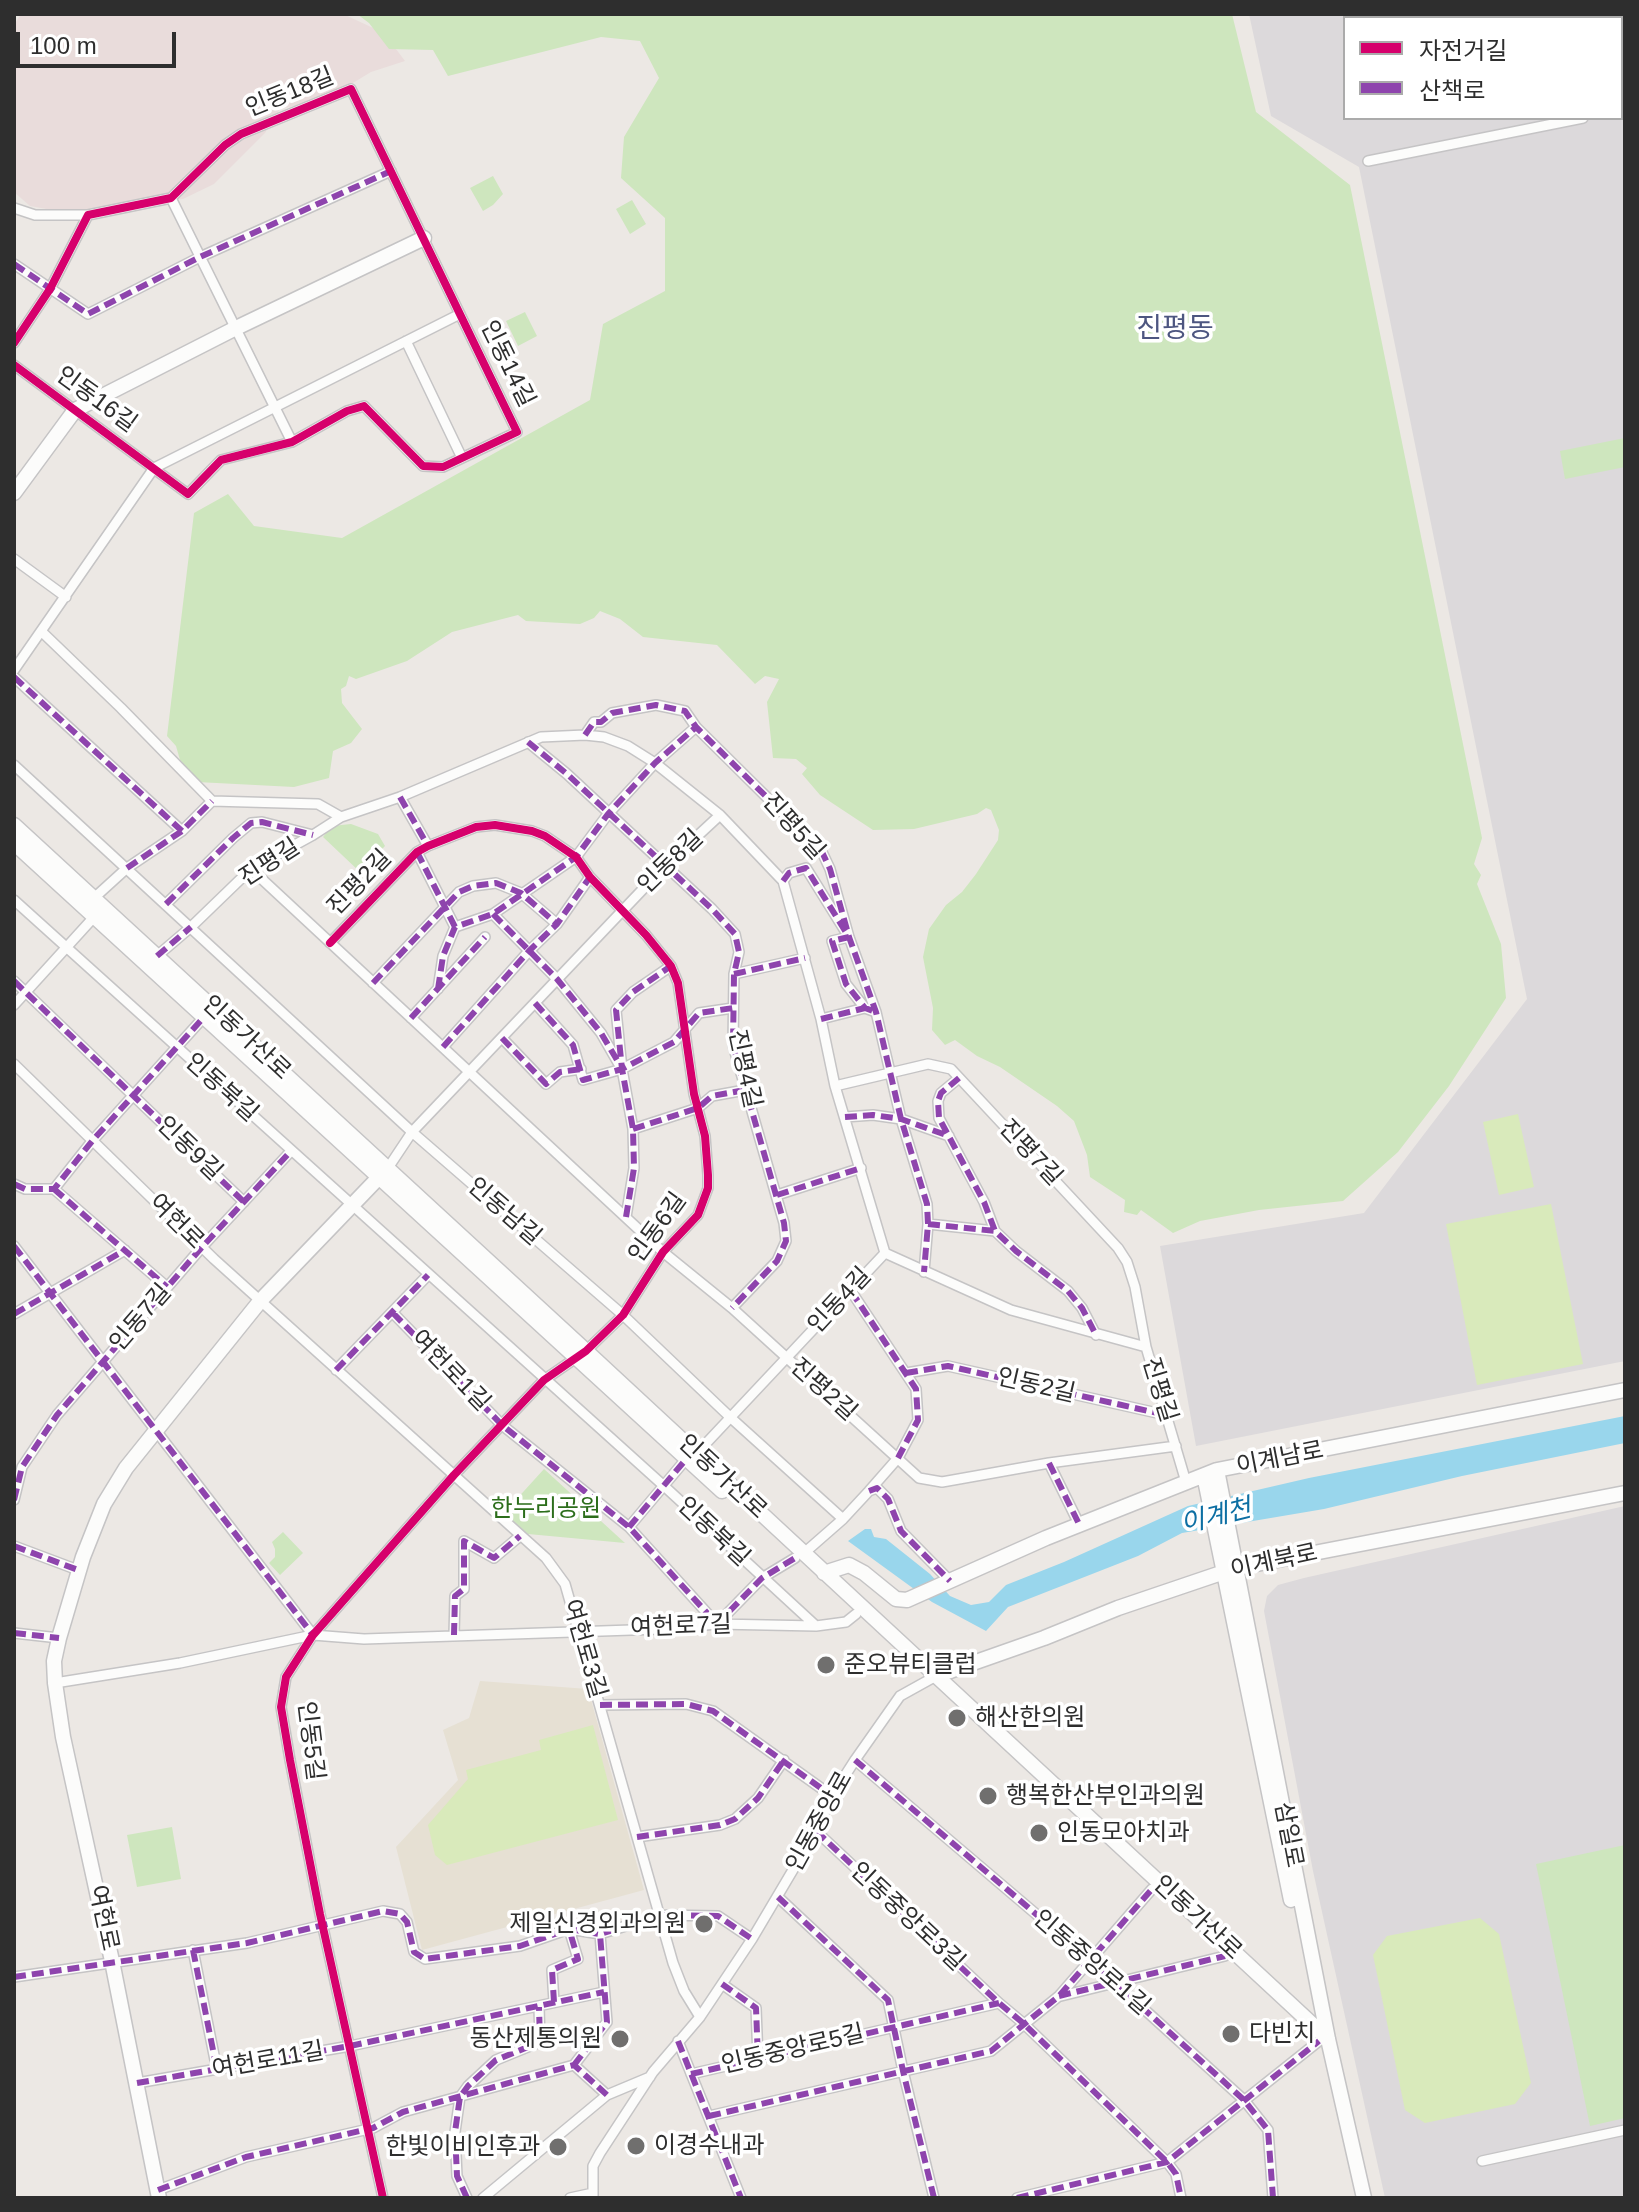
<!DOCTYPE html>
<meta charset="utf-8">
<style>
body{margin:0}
#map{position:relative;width:1639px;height:2212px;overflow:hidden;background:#ece8e4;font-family:Arial,"Noto Sans KR",sans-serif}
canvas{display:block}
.frame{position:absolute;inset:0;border:16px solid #2e2e2e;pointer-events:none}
.legend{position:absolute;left:1343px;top:16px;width:280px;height:104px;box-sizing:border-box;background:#fff;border:2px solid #ababab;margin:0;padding:10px 14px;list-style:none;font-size:24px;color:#2e2e2e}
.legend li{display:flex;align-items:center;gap:16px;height:40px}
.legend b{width:40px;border:2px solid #ababab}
.scale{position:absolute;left:16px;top:32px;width:160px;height:36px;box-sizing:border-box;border:4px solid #2e2e2e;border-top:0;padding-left:10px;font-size:24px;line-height:28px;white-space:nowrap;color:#2e2e2e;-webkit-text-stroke:6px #fff;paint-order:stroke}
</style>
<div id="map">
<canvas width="1639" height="2212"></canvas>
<div class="frame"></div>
<ul class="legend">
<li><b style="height:10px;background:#d6006c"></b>자전거길</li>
<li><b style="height:10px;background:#8e44ad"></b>산책로</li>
</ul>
<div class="scale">100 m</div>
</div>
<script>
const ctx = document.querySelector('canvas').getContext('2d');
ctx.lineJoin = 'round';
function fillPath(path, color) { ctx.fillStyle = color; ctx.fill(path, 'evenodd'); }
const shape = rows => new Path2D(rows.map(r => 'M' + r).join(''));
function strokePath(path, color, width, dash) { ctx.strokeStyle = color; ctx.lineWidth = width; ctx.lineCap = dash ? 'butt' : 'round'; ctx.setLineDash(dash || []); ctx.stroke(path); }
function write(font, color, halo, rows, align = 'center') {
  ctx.font = font + ' Arial,"Noto Sans KR",sans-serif'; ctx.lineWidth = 7; ctx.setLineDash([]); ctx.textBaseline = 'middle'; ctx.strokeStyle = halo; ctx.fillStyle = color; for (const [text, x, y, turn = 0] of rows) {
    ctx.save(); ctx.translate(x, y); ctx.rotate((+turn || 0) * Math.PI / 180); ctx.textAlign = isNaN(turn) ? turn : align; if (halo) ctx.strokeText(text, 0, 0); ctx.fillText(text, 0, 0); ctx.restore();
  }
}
fillPath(shape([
 [1249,14,1625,14,1625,1361,1196,1446,1160,1246,1364,1213,1527,999,1359,167,1271,116],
 [1345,18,1621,18,1621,118,1345,118],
 [1625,1506,1625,2198,1385,2198,1313,1871,1264,1611,1267,1596,1278,1585,1304,1578]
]), '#dcd9db');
fillPath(shape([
 [480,1681,588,1689,644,1890,422,1950,396,1847,458,1780,443,1730,469,1718]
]), '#e6e0d3');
fillPath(shape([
 [21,14,343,14,384,33,405,61,371,72,343,89,307,103,280,109,265,133,214,184,183,199,69,213,30,206,14,192,14,25]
]), '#e9dcdb');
fillPath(shape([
 [357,14,1232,14,1256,112,1350,185,1482,838,1474,864,1481,875,1477,884,1501,944,1506,998,1449,1086,1398,1152,1343,1201,1259,1210,1200,1221,1173,1233,1141,1210,1137,1215,1124,1212,1125,1200,1090,1177,1087,1155,1074,1121,1057,1106,1000,1067,977,1056,955,1040,945,1045,932,1030,933,1008,923,957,929,929,946,905,962,892,976,874,998,840,999,830,991,810,986,808,977,814,914,829,873,830,820,795,802,774,807,768,796,759,773,758,767,702,779,679,765,676,755,684,717,645,643,637,620,619,600,611,594,618,580,624,526,621,518,615,452,632,407,661,356,679,349,676,346,686,341,689,342,703,362,729,351,743,333,751,329,778,294,787,197,782,180,760,176,746,167,736,194,513,228,494,254,526,342,538,590,400,603,324,665,291,665,218,621,178,624,137,659,78,640,41,601,37,448,76,433,50,389,49,369,23],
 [493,176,503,194,493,205,483,211,470,188],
 [632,200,646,224,630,234,616,209],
 [525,312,537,336,518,346,506,321],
 [1625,438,1625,467,1565,479,1560,451],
 [351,824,378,834,385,846,360,872,323,837,332,826],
 [544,1469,625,1543,528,1534,504,1513],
 [283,1532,303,1553,280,1575,269,1563,275,1557,275,1549,272,1542],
 [172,1827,181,1879,137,1887,127,1835],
 [1625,1845,1625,2118,1590,2126,1536,1864]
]), '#cee6be');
fillPath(shape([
 [1518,1114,1534,1187,1499,1195,1483,1122],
 [1551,1204,1583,1364,1477,1385,1446,1224],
 [593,1725,618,1820,447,1865,435,1855,428,1825,468,1779,466,1770,541,1750,539,1740],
 [1480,1918,1499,1934,1531,2083,1515,2104,1425,2123,1405,2110,1373,1955,1387,1936]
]), '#d9eabb');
fillPath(shape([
 [1625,1416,1625,1443,1462,1476,1324,1509,1182,1533,1138,1556,1008,1607,986,1631,932,1602,848,1541,865,1529,871,1529,874,1537,886,1539,930,1574,950,1596,971,1605,989,1602,1006,1585,1064,1562,1188,1506,1309,1478]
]), '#99d6ec');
const street = shape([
 [1621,110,1625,110],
 [1368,161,1583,118],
 [171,198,292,442],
 [14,208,35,215,88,215],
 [14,264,88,314,200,257,391,171],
 [406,341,462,458],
 [14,343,50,289,88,215,171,198,225,145,241,134,351,89,517,432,443,467,423,466,364,406,347,411,292,442,221,460,188,494,14,365],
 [14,559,66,597],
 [41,631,121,708,212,801],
 [14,670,154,468,460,314],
 [14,677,182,831],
 [585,735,594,722,601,722,612,713,656,705,685,711,696,727,822,852,830,869,849,937,876,1012,901,1119,927,1204,928,1224,924,1272],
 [528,742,567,774,712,909,735,934,739,952,734,974,733,1045,784,1223,786,1241,777,1261,732,1308],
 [14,765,412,1132,623,1315,731,1418,843,1519],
 [400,797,428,846],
 [417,852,455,927],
 [251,869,663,1252,732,1308,919,1478,942,1482,1049,1463,1176,1446],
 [783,881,789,873,806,868,849,937,832,941,846,984,865,1008,876,1012],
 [94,898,127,868,182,831,212,801,318,804,341,817],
 [14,900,664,1486,816,1626],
 [166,904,233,838,251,823,262,822,313,835],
 [493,914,557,979,601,1033,620,1066],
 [330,943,417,852,428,846,476,827,495,825,532,831,545,836,576,857,590,877,646,935,671,966,678,983,694,1094,705,1136,708,1175,708,1188,698,1215,663,1252,623,1315,586,1351,544,1380,454,1475,313,1635,286,1677,281,1707,290,1760,320,1914,383,2198],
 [157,956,191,927,251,869,313,835,341,817,400,797,541,737,585,735,604,737,628,746,655,763,720,815,783,881,821,1019,835,1086,885,1253,1011,1310,1146,1347,1186,1482],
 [734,974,805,958],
 [14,981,244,1202],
 [373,983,459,892,473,886,496,883,521,893,557,924],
 [438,989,443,956,455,927,493,914,576,857,608,814,655,763,696,727],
 [535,1003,573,1045,583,1080,622,1069,674,1042,699,1013,733,1008],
 [14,1005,94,917],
 [411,1018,485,937],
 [821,1019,865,1008],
 [502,1038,546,1084,560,1072,581,1069],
 [443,1047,529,951,557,924,590,877],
 [14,1064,214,1259,546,1558,565,1584,673,1963,684,1991,700,2017],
 [959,1078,941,1093,938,1101,939,1118,984,1202,995,1231,1016,1251,1068,1291,1082,1308,1096,1335],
 [835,1086,928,1064,951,1069,1118,1248,1127,1262,1135,1287,1146,1347],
 [845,1117,873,1115,901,1119,949,1136],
 [633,1129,698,1108,712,1096,745,1090],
 [388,1168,412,1132,664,867,720,815],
 [14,1184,25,1189,54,1189,93,1140,204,1017],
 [54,1189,167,1287],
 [777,1195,861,1168],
 [626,1217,634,1168,633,1129,622,1069,616,1010,633,992,671,966],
 [928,1224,995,1231],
 [14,1246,313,1635],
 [393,1313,502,1425,629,1527,717,1624,762,1578,795,1558],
 [14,1314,125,1250],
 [336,1370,428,1275],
 [906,1373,948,1366,1166,1415],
 [697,1453,885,1253],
 [1049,1463,1080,1526],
 [869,1491,877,1488,888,1499,901,1531,950,1581],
 [14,1500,22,1467,57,1415,202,1247,291,1151],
 [629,1527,687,1458],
 [14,1546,78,1570],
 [803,1554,843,1519,869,1491,898,1458,918,1420,916,1389,851,1291],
 [14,1633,59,1638],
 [454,1635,455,1596,464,1589,464,1541,494,1558,520,1536],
 [55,1683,180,1663,313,1635,364,1639,661,1629,717,1624,816,1626,846,1622,856,1614],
 [600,1705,686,1704,713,1711,832,1796],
 [855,1760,1090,1960,1244,2100,1268,2130,1273,2198],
 [816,1831,999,2003,1023,2023,1167,2162,1176,2174,1181,2198],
 [637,1837,720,1825,735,1819,758,1798,784,1760],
 [778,1897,888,2000,903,2071,934,2198],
 [193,1950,217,2070],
 [14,1977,247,1943,383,1911,400,1914,407,1922,414,1952,425,1959,520,1946,569,1929,600,1934,661,1915,718,1916,752,1939],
 [722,1984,756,2008,758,2059],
 [1061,1996,1225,1956],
 [554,2002,552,1970,578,1959,569,1929],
 [678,2041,741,2198],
 [574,2065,607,2022,600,1934],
 [691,2074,999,2003],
 [137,2083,350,2046,604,1992],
 [709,2116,991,2051,1059,1996,1152,1889],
 [1482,2161,1625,2130],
 [158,2190,246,2157,373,2128,403,2112,574,2065,607,2095],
 [467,2198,457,2176,455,2132,460,2097,468,2086,496,2060,540,2042,539,2007],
 [483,2198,607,2095,650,2077],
 [570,2198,593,2193],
 [593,2198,593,2166,600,2153,653,2072,700,2017,752,1939,816,1831,832,1796,855,1760,900,1696,936,1676],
 [1017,2198,1167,2162,1319,2041]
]);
const secondary = shape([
 [14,493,75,410,234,329,424,238],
 [14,825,586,1351,1328,2039],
 [14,843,722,1491],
 [1217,1470,1328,2039,1364,2198],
 [1204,1475,1291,1900],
 [824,1573,849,1565,864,1573,896,1599,907,1600,1046,1538,1217,1470,1625,1390],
 [936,1676,1044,1638,1118,1608,1236,1568,1625,1493],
 [159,2198,112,1961,63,1737,55,1683,54,1661,59,1638,83,1557,104,1504,126,1468,261,1300,384,1172]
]);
strokePath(street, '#c5c4c5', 12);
strokePath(secondary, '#c5c4c5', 17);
strokePath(street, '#fcfcfb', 9);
strokePath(secondary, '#fcfcfb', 14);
strokePath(shape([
 [14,264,88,314,200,257,391,171],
 [14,677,182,831],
 [585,735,594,722,601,722,612,713,656,705,685,711,696,727,822,852,830,869,849,937,876,1012,901,1119,927,1204,928,1224,924,1272],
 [528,742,567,774,712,909,735,934,739,952,734,974,733,1045,784,1223,786,1241,777,1261,732,1308],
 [400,797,428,846],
 [417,852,455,927],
 [127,868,182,831,212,801],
 [783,881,789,873,806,868,849,937,832,941,846,984,865,1008,876,1012],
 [166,904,233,838,251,823,262,822,313,835],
 [493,914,557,979,601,1033,620,1065],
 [157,956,191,927],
 [734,974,805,958],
 [14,981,244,1202],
 [373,983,459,892,473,886,496,883,521,893,557,924],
 [438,989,443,956,455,927,493,914,576,857,608,814,655,763,696,727],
 [535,1003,573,1045,583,1080,622,1069,674,1042,699,1013,733,1008],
 [411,1018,485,937],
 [821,1019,865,1008],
 [502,1038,546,1084,560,1072,581,1069],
 [443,1047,529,951,557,924,590,877],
 [959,1078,941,1093,938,1101,939,1118,984,1202,995,1231,1016,1251,1068,1291,1082,1308,1096,1335],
 [845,1117,873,1115,901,1119,949,1136],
 [633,1129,698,1108,712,1096,745,1090],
 [14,1184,25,1189,54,1189,93,1140,204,1017],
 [54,1189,167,1287],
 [777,1195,861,1168],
 [626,1217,634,1168,633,1129,622,1069,616,1010,633,992,671,966],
 [928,1224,995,1231],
 [14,1246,313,1635],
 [851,1291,916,1389,918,1420,898,1458],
 [393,1313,502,1425,629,1527,717,1624,762,1578,795,1558],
 [14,1314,125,1250],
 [336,1370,428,1275],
 [906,1373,948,1366,1166,1415],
 [1049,1463,1080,1526],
 [869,1491,877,1488,888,1499,901,1531,950,1581],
 [14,1500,22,1467,57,1415,202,1247,291,1151],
 [629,1527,687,1458],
 [14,1546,78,1570],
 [14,1633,59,1638],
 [454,1635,455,1596,464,1589,464,1541,494,1558,520,1536],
 [600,1705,686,1704,713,1711,832,1796],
 [855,1760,1090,1960,1244,2100,1268,2130,1273,2198],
 [816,1831,999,2003,1023,2023,1167,2162,1176,2174,1181,2198],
 [637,1837,720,1825,735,1819,758,1798,784,1760],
 [778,1897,888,2000,903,2071,934,2198],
 [193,1950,217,2070],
 [14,1977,247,1943,383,1911,400,1914,407,1922,414,1952,425,1959,520,1946,569,1929,600,1934,661,1915,718,1916,752,1939],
 [722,1984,756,2008,758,2059],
 [1059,1996,1225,1956],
 [554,2002,552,1970,578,1959,569,1929],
 [678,2041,741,2198],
 [574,2065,607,2022,600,1934],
 [691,2074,999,2003],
 [137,2083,350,2046,604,1992],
 [709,2116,991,2051,1059,1996,1152,1889],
 [158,2190,246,2157,373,2128,403,2112,574,2065,607,2095],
 [467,2198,457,2176,455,2132,460,2097,468,2086,496,2060,540,2042,539,2007],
 [1017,2198,1167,2162,1319,2041]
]), '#8e44ad', 6, [12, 6]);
strokePath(shape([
 [14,343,50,289,88,215,171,198,225,145,241,134,351,89,517,432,443,467,423,466,364,406,347,411,292,442,221,460,188,494,14,365],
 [330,943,417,852,428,846,476,827,495,825,532,831,545,836,576,857,590,877,646,935,671,966,678,983,694,1094,705,1136,708,1175,708,1188,698,1215,663,1252,623,1315,586,1351,544,1380,454,1475,313,1635,286,1677,281,1707,290,1760,320,1914,383,2198]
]), '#d6006c', 8);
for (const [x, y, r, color] of [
 [826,1665,10,"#706f6e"],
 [957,1718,10,"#706f6e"],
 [988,1796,10,"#706f6e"],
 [1039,1833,10,"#706f6e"],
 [704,1924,10,"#706f6e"],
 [1231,2034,10,"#706f6e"],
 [620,2039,10,"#706f6e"],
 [636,2146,10,"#706f6e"],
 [558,2147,10,"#706f6e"]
]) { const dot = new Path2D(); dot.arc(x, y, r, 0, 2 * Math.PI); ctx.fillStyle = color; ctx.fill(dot); strokePath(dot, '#fff', 3); }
write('24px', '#2e2e2e', '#fff', [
 ["인동18길",290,93,-22],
 ["인동14길",507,364,64],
 ["인동16길",96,400,36],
 ["진평5길",793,827,48],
 ["인동8길",671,862,-44],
 ["진평길",270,863,-33],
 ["진평2길",360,883,-46],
 ["인동가산로",246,1038,43],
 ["진평4길",744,1069,78],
 ["인동북길",221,1088,42],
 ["인동9길",189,1149,44],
 ["진평7길",1030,1153,47],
 ["인동남길",504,1212,41],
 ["여헌로",176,1222,45],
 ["인동6길",658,1228,-54],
 ["인동4길",840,1301,-47],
 ["인동7길",141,1318,-49],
 ["여헌로1길",450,1371,46],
 ["인동2길",1036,1386,13],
 ["진평2길",823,1390,42],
 ["진평길",1159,1390,73],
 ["이계남로",1280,1459,-11],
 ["인동가산로",722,1477,43],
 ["인동북길",713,1532,43],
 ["이계북로",1274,1562,-12],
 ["여헌로7길",681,1627,-2],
 ["여헌로3길",584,1649,74],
 ["인동5길",310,1741,83],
 ["인동중앙로",820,1822,-61],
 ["삼일로",1288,1835,79],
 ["인동중앙로3길",907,1917,43],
 ["여헌로",103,1918,78],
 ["인동가산로",1197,1918,43],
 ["인동중앙로1길",1091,1963,41],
 ["인동중앙로5길",793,2050,-13],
 ["여헌로11길",268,2061,-10]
]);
write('24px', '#2c6e1b', '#fff', [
 ["한누리공원",546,1509]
]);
write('24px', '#2e2e2e', '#fff', [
 ["준오뷰티클럽",844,1665],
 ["해산한의원",975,1718],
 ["행복한산부인과의원",1006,1796],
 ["인동모아치과",1057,1833],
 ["제일신경외과의원",686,1924,"right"],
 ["다빈치",1249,2034],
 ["동산제통의원",602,2039,"right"],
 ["이경수내과",654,2146],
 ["한빛이비인후과",540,2147,"right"]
], 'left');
write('italic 26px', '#0d6fa3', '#fff', [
 ["이계천",1216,1517,-14]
]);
write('28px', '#4d5680', '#fff', [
 ["진평동",1175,329]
]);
</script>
